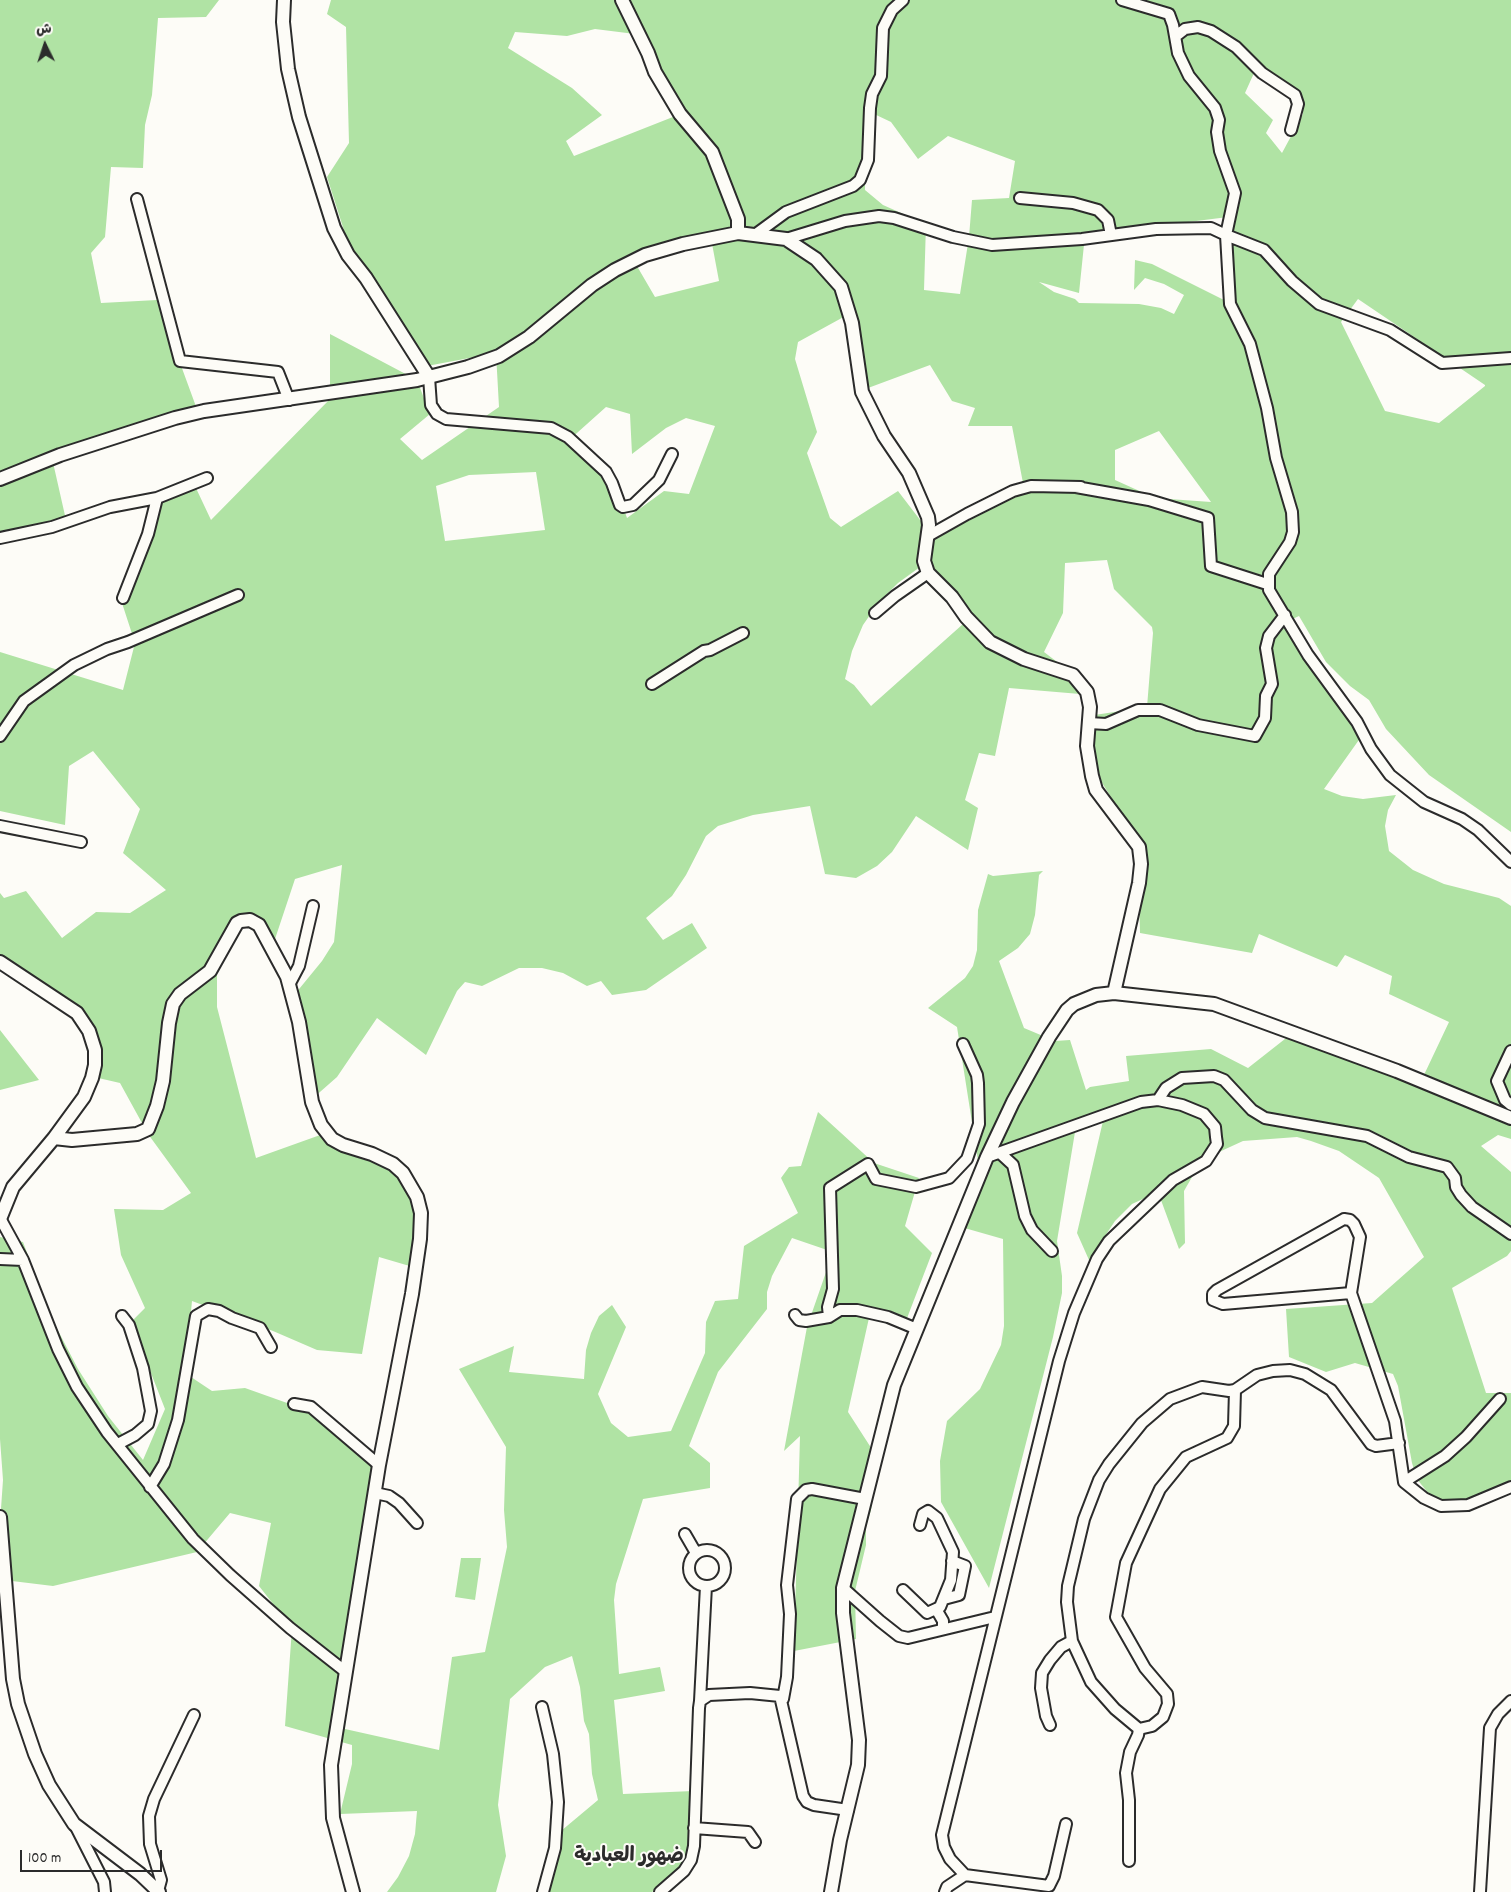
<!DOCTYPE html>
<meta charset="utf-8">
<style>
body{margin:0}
#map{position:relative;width:1511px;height:1892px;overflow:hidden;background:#fdfcf7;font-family:Dekko,"Playpen Sans Arabic",sans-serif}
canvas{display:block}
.north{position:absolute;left:20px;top:20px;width:50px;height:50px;-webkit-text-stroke:4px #fdfcf7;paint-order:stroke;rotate:356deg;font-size:14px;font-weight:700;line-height:20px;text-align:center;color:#2b2b2b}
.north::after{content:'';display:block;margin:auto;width:18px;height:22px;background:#2b2b2b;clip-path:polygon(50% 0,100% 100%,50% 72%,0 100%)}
.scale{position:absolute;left:20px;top:1850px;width:142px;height:22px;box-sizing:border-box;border:2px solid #2b2b2b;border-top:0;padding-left:6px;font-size:15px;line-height:18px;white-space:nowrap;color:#2b2b2b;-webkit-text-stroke:4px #fdfcf7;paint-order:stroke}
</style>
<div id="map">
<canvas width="1511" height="1892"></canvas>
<div class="north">ش</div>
<div class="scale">100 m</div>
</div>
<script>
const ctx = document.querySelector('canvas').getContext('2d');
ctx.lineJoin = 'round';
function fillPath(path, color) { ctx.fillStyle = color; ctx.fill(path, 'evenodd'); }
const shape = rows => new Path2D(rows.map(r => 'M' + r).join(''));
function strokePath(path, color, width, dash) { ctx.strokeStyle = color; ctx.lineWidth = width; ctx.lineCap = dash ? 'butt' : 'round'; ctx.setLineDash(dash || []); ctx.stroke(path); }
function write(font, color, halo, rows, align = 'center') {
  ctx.font = font + ' Dekko,"Playpen Sans Arabic",sans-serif'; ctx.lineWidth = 4; ctx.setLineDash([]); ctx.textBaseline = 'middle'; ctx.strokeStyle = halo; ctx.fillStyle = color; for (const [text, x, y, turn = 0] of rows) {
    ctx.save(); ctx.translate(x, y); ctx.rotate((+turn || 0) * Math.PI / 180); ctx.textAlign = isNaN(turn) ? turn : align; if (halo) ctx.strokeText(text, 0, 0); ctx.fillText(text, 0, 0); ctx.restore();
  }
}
fillPath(shape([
 [0,0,219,0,206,17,158,18,152,95,145,125,143,168,111,167,105,237,91,253,101,303,157,300,198,412,157,416,52,458,66,520,0,534],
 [331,0,1511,0,1511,832,1429,775,1386,729,1369,700,1350,686,1326,662,1299,616,1286,622,1361,737,1324,789,1342,796,1363,799,1396,795,1388,810,1385,826,1389,851,1413,870,1444,884,1499,898,1511,906,1511,1139,1498,1135,1481,1146,1511,1172,1511,1251,1507,1256,1452,1288,1486,1393,1511,1393,1511,1487,1480,1500,1436,1503,1417,1479,1412,1463,1398,1386,1393,1374,1355,1363,1326,1372,1289,1357,1286,1309,1372,1303,1424,1257,1379,1178,1339,1151,1311,1141,1297,1137,1243,1141,1206,1158,1192,1177,1184,1191,1185,1243,1179,1249,1158,1192,1132,1204,1115,1221,1089,1260,1077,1233,1103,1121,1076,1126,1057,1241,1062,1276,1062,1293,1053,1337,989,1588,941,1502,940,1461,947,1421,980,1389,1001,1345,1004,1326,1003,1239,961,1227,979,1167,957,1027,928,1008,965,978,973,966,977,950,978,910,988,874,993,876,1043,871,1039,875,1035,915,1030,934,1018,948,999,961,1024,1028,1055,1041,1070,1040,1086,1090,1090,1087,1129,1081,1126,1056,1211,1049,1248,1068,1290,1035,1423,1077,1449,1022,1389,994,1392,976,1345,955,1337,967,1259,934,1252,953,1140,933,1138,850,1121,814,1098,776,1088,716,1147,707,1153,633,1152,627,1114,589,1107,560,1065,563,1063,613,1044,652,1085,683,1080,694,1009,688,995,756,979,753,965,800,978,808,968,850,916,816,892,852,877,866,856,878,825,874,810,806,753,815,718,826,706,836,686,875,672,896,646,918,663,940,692,923,707,948,646,990,612,995,601,981,587,986,563,973,542,968,519,968,482,986,465,982,457,991,426,1055,377,1018,337,1077,312,1099,295,994,322,961,334,942,342,865,295,879,274,942,245,924,217,972,217,1007,256,1158,323,1134,381,1158,417,1196,413,1267,379,1257,362,1354,317,1350,273,1331,192,1301,185,1373,212,1391,245,1388,304,1409,374,1466,349,1659,345,1729,439,1750,452,1657,485,1652,507,1547,504,1510,506,1447,459,1369,514,1346,509,1372,584,1379,586,1350,591,1333,599,1316,612,1305,626,1327,598,1394,611,1423,628,1437,671,1431,705,1353,706,1322,715,1301,738,1299,744,1246,798,1213,781,1178,789,1167,801,1166,818,1112,874,1163,919,1178,905,1226,932,1253,904,1326,871,1309,848,1412,877,1457,871,1510,866,1527,866,1545,855,1591,856,1639,794,1651,800,1436,784,1451,807,1327,833,1252,792,1238,772,1276,767,1292,767,1309,718,1372,689,1446,710,1463,710,1488,643,1499,616,1584,614,1600,619,1674,660,1667,665,1691,614,1700,623,1794,693,1791,691,1850,680,1869,652,1892,545,1892,555,1836,598,1800,592,1774,589,1734,584,1721,580,1687,572,1656,545,1667,510,1699,498,1805,506,1856,496,1892,387,1892,398,1877,409,1856,415,1834,417,1811,340,1814,352,1764,352,1745,285,1726,292,1628,259,1586,271,1523,230,1513,197,1552,53,1586,12,1581,0,1523,3,1480,0,1439,0,1237,23,1242,52,1319,78,1369,108,1416,143,1460,165,1409,131,1322,145,1308,121,1255,114,1209,163,1210,191,1193,148,1134,120,1083,94,1077,93,1057,77,1020,0,959,0,893,4,898,26,891,62,938,96,912,130,913,166,890,123,853,140,809,93,751,69,766,65,825,0,811,0,652,123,690,135,643,121,600,138,563,156,492,195,486,211,520,330,399,330,334,417,380,430,414,400,439,422,460,499,407,496,353,427,366,349,246,327,177,349,143,346,27,327,14],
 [595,29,635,34,683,113,574,156,566,141,602,115,572,88,508,48,515,32,567,36],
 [1254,73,1302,105,1303,114,1282,153,1266,133,1273,120,1245,93],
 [872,113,891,122,918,159,948,136,1015,161,1009,198,972,200,969,237,960,294,924,290,926,224,883,205,865,190,865,164],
 [1228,217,1226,301,1152,264,1135,260,1134,290,1145,278,1164,284,1184,295,1174,314,1161,308,1139,304,1079,303,1075,299,1054,292,1039,282,1079,293,1085,235],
 [710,233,719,281,655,297,634,261],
 [1358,299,1485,385,1485,386,1439,423,1385,411,1341,322],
 [849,314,868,388,930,365,952,401,975,408,968,426,1012,426,1023,483,927,529,898,491,841,527,830,518,807,453,817,432,795,359,798,342],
 [606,407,630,414,632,454,666,428,686,418,715,426,689,494,664,491,627,518,615,483,568,441],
 [1159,431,1211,502,1155,498,1115,480,1115,450],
 [536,472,545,530,445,541,436,486,469,475],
 [920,567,972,616,871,706,854,685,845,679,852,651,863,625,879,602,898,583],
 [0,1030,39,1080,0,1090],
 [461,1558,481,1558,475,1600,455,1597]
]), '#b0e3a4');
const minor = shape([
 [1122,0,1169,14,1173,25,1178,53,1189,76,1215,108,1219,120,1217,132,1220,151,1235,193,1226,235,1264,250,1292,281,1319,304,1390,330,1442,363,1511,358],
 [1176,36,1185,29,1198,27,1211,31,1236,47,1262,73,1295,95,1298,104,1291,130],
 [1020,198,1073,203,1098,210,1108,220,1111,235],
 [137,199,180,361,278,372,289,400],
 [756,234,786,212,853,186,860,180,868,160,870,108,872,94,881,76,883,28,892,10,903,0],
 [786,239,845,221,879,216,894,218,953,237,992,245,1082,239,1156,229,1211,228,1226,235,1230,304,1250,344,1267,408,1276,458,1292,512,1293,532,1290,542,1269,574,1269,590,1308,655,1357,722,1371,749,1390,775,1424,802,1462,819,1478,830,1511,862],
 [429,377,431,405,437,414,446,419,551,428,568,437,606,472,612,483,620,505,623,507,633,505,659,480,672,454],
 [1076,487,1149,500,1208,518,1211,566,1267,584],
 [157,498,207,478],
 [928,536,967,514,1013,491,1031,486,1081,487],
 [0,538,52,527,110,507,157,498,148,534,123,598],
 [875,613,895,596,928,573],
 [652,684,704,651,710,650,743,633],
 [1089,723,1106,724,1138,710,1160,710,1198,725,1255,736,1265,718,1266,696,1272,684,1266,648,1269,636,1285,615],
 [0,736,24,701,74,665,107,649,128,642,238,595],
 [0,826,81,842],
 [289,985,299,966,313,906],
 [1511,1051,1497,1081,1505,1100,1511,1105],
 [1158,1100,1166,1088,1182,1078,1214,1076,1224,1080,1252,1110,1265,1118,1367,1136,1409,1157,1447,1167,1455,1178,1456,1187,1461,1195,1472,1207,1511,1234],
 [1000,1153,1013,1165,1025,1216,1032,1230,1052,1251],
 [987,1157,1141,1102,1158,1100,1182,1105,1204,1114,1215,1127,1216,1137,1217,1144,1206,1161,1173,1180,1109,1241,1097,1259,1074,1313,1059,1361,942,1835,944,1847,950,1859,965,1875,1049,1886,1054,1876,1066,1824],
 [0,1218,23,1260,58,1349,77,1387,107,1432,193,1539,230,1575,290,1628,346,1672],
 [1344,1219,1350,1220,1354,1224,1360,1237,1351,1293,1223,1304,1213,1300,1213,1294,1217,1290,1344,1219],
 [0,1259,23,1260],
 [1351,1293,1395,1421,1404,1482,1424,1498,1441,1506,1468,1505,1511,1487],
 [795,1315,799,1320,806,1321,829,1317,840,1310,857,1310,888,1317,917,1329],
 [829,1317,828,1307,833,1289,830,1188,868,1164,876,1179,916,1187,949,1178,967,1159,979,1124,978,1083,977,1075,963,1044],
 [294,1404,311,1407,379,1465],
 [118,1444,135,1435,148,1424,151,1411,143,1368,129,1325,122,1316],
 [1404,1482,1445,1456,1466,1437,1500,1399],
 [150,1487,164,1464,178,1420,196,1316,208,1309,219,1311,232,1318,260,1328,271,1347],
 [375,1493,389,1496,399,1503,417,1523],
 [685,1534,696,1553],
 '689 1568a18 18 0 1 1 36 0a18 18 0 1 1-36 0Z',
 [843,1588,880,1621,899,1636,908,1638,995,1617],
 [903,1590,927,1613,940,1607,951,1580,953,1552,937,1518,928,1511,923,1514,920,1525],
 [944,1599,959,1595,965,1566,952,1561],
 [936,1609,943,1621,943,1629],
 [783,1699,787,1677,790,1614,787,1585,797,1499,806,1490,812,1489,865,1499],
 [700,1701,706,1586],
 [542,1707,553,1754,558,1802,555,1848,543,1892],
 [1050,1725,1046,1716,1041,1688,1042,1673,1050,1660,1061,1647,1072,1641],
 [1139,1729,1152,1726,1163,1717,1168,1704,1167,1694,1145,1668,1116,1617,1126,1563,1160,1489,1186,1457,1227,1438,1234,1426,1235,1390],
 [76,1827,104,1882,105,1892],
 [694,1828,748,1832,755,1842],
 [1129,1861,1129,1800,1126,1773,1130,1752,1138,1735,1139,1729,1115,1709,1091,1682,1072,1641,1067,1602,1068,1586,1084,1519,1099,1480,1109,1464,1142,1423,1170,1399,1202,1387,1229,1391,1235,1390,1257,1375,1273,1371,1290,1370,1305,1374,1331,1390,1371,1444,1376,1446,1399,1443],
 [158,1891,161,1880,150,1844,149,1816,154,1799,194,1715],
 [660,1892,684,1871,691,1860,694,1846,699,1708,700,1701,709,1695,750,1693,780,1696,803,1796,807,1802,814,1805,848,1810],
 [945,1892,947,1887,965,1875],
 [1480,1892,1490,1728,1498,1714,1511,1701]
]);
const tertiary = shape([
 [284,0,283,22,288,69,299,117,334,228,348,255,366,278,429,377],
 [622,0,648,53,655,72,680,114,712,152,738,219,738,233],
 [0,479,60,455,175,418,204,411,417,380,468,367,499,356,529,337,592,285,615,270,645,255,683,244,738,233,786,239,816,259,841,287,852,323,862,392,884,436,909,473,928,517,929,525,924,561,928,573,952,597,966,617,990,642,1024,659,1073,675,1087,692,1090,707,1087,746,1092,776,1096,790,1139,847,1141,864,1139,883,1114,993,1096,995,1074,1004,1067,1010,1049,1037,1013,1102,987,1157,894,1385,843,1588,843,1613,859,1740,858,1765,840,1840,831,1892],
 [0,962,77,1013,89,1031,95,1050,95,1065,92,1078,84,1097,54,1138,13,1187,0,1219],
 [1114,993,1214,1004,1397,1071,1511,1118],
 [54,1138,72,1140,137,1134,148,1129,157,1106,163,1081,169,1023,173,1004,180,994,210,971,237,923,241,921,250,920,259,925,287,977,299,1022,312,1102,321,1125,332,1139,343,1145,372,1154,393,1164,403,1173,417,1197,421,1213,420,1239,412,1294,379,1465,331,1765,333,1818,353,1892],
 [0,1517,13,1679,18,1704,35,1754,49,1785,74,1824,140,1874,159,1892]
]);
strokePath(minor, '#2b2b2b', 14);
strokePath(tertiary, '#2b2b2b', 16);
strokePath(minor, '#fdfcf7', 10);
strokePath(tertiary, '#fdfcf7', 12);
write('bold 20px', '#2b2b2b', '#fdfcf7', [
 ["ضهور العبادية",629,1858]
]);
</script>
